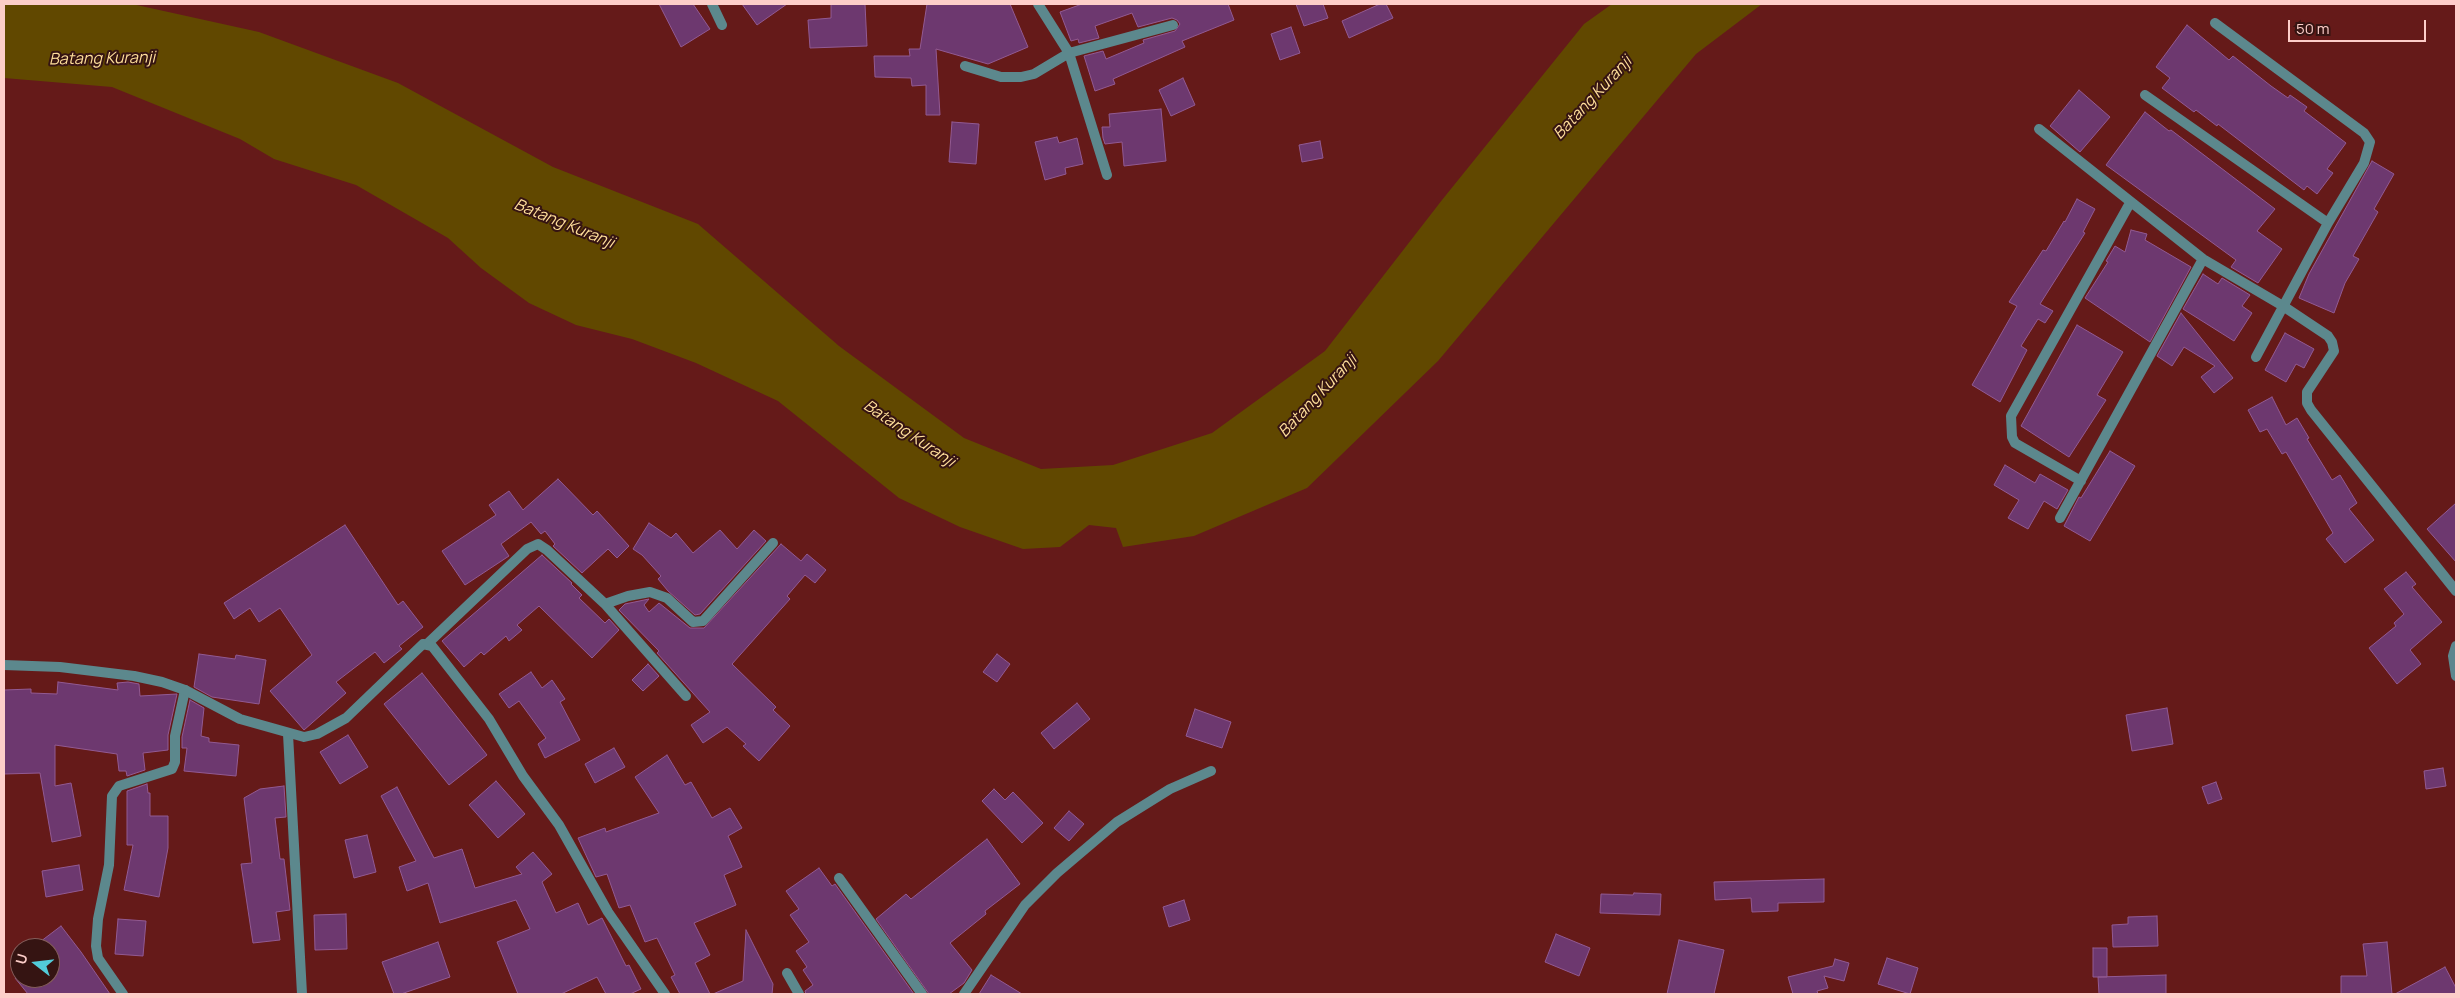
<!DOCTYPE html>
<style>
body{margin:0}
#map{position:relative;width:2460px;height:998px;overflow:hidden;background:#651a19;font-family:Manrope,sans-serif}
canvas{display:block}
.frame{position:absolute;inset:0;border:5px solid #fdcec9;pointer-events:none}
.north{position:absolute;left:10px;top:938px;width:50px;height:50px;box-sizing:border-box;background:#351412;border:1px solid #855e5b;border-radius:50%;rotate:286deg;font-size:14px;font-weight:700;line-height:20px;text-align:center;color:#fdcec9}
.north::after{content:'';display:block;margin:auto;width:18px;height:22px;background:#52cbd9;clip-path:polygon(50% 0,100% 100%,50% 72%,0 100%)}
.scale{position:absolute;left:2288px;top:20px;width:138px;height:22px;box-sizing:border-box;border:2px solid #fdcec9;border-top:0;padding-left:6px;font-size:15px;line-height:18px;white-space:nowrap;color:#fdcec9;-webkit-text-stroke:4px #351412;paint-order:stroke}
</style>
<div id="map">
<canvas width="2460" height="998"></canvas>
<div class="frame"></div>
<div class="north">U</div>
<div class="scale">50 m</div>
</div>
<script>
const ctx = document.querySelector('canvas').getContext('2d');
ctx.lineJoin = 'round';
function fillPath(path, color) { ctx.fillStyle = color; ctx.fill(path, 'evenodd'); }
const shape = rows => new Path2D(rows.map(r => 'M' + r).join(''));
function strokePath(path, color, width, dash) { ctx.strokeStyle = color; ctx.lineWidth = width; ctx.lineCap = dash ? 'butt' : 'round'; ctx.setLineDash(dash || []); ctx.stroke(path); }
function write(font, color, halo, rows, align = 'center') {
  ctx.font = font + ' Manrope,sans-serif'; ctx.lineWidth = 4; ctx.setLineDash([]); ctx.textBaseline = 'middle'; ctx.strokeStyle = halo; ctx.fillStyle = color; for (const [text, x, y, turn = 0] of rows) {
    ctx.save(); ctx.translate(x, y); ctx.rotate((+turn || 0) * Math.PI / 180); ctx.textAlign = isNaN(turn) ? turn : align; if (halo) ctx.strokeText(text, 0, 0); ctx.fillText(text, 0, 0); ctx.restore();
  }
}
fillPath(shape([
 [4,4,132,4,259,32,398,83,553,167,698,224,839,346,964,438,1041,469,1113,465,1212,433,1325,351,1442,200,1584,24,1612,4,1762,4,1696,54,1438,361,1307,488,1194,536,1123,547,1116,528,1089,525,1060,547,1023,549,960,527,899,498,778,401,696,363,632,339,576,325,529,303,481,268,448,238,356,185,274,159,240,139,112,87,4,78]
]), '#614800');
const building = shape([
 [659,4,693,4,710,29,681,47,659,4],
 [742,4,787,4,757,25,742,4],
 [831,4,865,4,867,46,810,48,808,20,831,18,831,4],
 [927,4,1010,4,1028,47,988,64,936,49,940,115,926,115,926,85,912,86,911,78,875,77,874,56,910,56,909,49,920,49,927,4],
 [1082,4,1228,4,1234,20,1182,41,1185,47,1113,79,1115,84,1095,91,1084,56,1103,51,1106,59,1144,43,1143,40,1175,31,1180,24,1177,20,1172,18,1138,27,1132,13,1095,26,1099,38,1079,43,1078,39,1071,41,1060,12,1082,4],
 [1296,4,1323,4,1328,18,1304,26,1296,4],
 [1380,4,1386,4,1393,18,1349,38,1342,21,1380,4],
 [2187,25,2229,60,2233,56,2271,86,2288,98,2290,95,2307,107,2304,111,2346,143,2327,169,2333,173,2317,194,2307,186,2304,190,2218,124,2217,126,2196,110,2194,112,2162,88,2170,78,2156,67,2187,25],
 [1291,27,1300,53,1280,60,1271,34,1291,27],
 [1183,78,1195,105,1171,116,1159,90,1183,78],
 [2079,90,2110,117,2080,152,2050,126,2079,90],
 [1161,109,1166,161,1124,166,1122,142,1105,144,1103,138,1102,127,1110,127,1109,114,1161,109],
 [2145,112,2169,131,2171,130,2275,209,2257,231,2282,249,2258,283,2231,267,2236,260,2106,165,2145,112],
 [952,122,979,124,976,164,949,162,952,122],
 [1057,137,1059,143,1077,138,1083,164,1065,168,1066,174,1045,180,1035,142,1057,137],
 [1320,141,1323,158,1302,162,1299,145,1320,141],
 [2372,161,2394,174,2374,209,2378,212,2353,256,2359,259,2345,283,2334,313,2299,298,2309,274,2372,161],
 [2077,199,2095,209,2083,232,2085,233,2040,304,2053,311,2045,323,2038,319,2021,346,2027,350,2000,402,1972,385,2017,306,2009,302,2043,250,2046,251,2064,221,2065,222,2077,199],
 [2131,230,2147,234,2145,240,2191,267,2150,342,2085,298,2108,262,2106,261,2115,246,2125,252,2131,230],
 [2203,274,2218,284,2222,278,2250,295,2242,306,2252,313,2234,341,2183,309,2203,274],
 [2181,313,2233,378,2214,393,2201,377,2215,366,2184,347,2172,366,2157,356,2181,313],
 [2077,325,2123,352,2097,395,2106,400,2069,457,2021,426,2077,325],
 [2285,333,2314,349,2304,368,2296,364,2286,382,2265,370,2285,333],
 [2272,397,2286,425,2297,418,2309,438,2307,439,2332,480,2340,475,2357,503,2349,509,2374,540,2345,563,2326,539,2333,533,2286,452,2282,454,2267,429,2260,432,2248,410,2272,397],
 [2110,451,2135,466,2090,541,2064,526,2079,497,2081,498,2110,451],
 [2005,465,2035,483,2040,474,2068,490,2057,509,2044,501,2028,529,2008,518,2019,500,1994,485,2005,465],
 [558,479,593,515,597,511,629,546,617,558,608,549,582,573,553,546,555,544,545,531,541,534,531,522,501,544,509,556,465,585,442,551,496,515,489,505,509,491,523,510,558,479],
 [2456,503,2456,562,2427,529,2456,503],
 [649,523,671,538,676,533,693,553,720,530,737,549,754,530,766,541,700,614,695,615,668,591,658,579,661,576,642,555,633,549,649,523],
 [345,525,398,605,403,601,423,627,399,646,402,649,384,663,375,652,336,682,346,693,304,730,270,691,312,655,280,608,259,622,250,608,234,619,224,603,345,525],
 [781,544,801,561,807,554,826,570,815,583,805,575,787,596,790,599,732,664,776,707,773,710,790,726,759,761,743,746,746,744,727,727,703,743,691,725,710,712,657,653,659,651,619,610,625,604,649,599,644,605,649,612,659,603,690,628,704,628,781,544],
 [542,555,572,583,571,584,582,595,579,598,605,623,609,619,619,630,592,658,539,606,517,625,522,630,509,641,506,636,484,655,481,652,464,667,442,641,542,555],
 [2406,572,2416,584,2412,587,2442,622,2410,650,2421,664,2397,684,2369,648,2396,626,2394,623,2404,614,2384,589,2406,572],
 [199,654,235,659,236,655,266,660,259,704,212,697,194,687,199,654],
 [997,654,1010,664,997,682,983,672,997,654],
 [648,664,659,676,643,691,632,680,648,664],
 [531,672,542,688,552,680,565,699,560,702,580,740,545,758,538,744,546,738,519,701,509,708,499,694,531,672],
 [422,673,487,755,449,785,384,704,422,673],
 [58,682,118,690,117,683,128,682,139,684,140,696,177,694,168,735,168,750,143,753,145,770,127,776,126,771,119,771,117,754,55,745,55,786,71,783,81,836,52,842,40,773,4,774,4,690,31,689,31,693,57,694,58,682],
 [190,700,204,708,201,736,209,738,209,742,239,745,236,776,184,771,187,748,182,748,182,737,190,700],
 [1077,703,1090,719,1054,749,1041,733,1077,703],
 [2167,708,2173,744,2132,751,2126,715,2167,708],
 [1195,709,1231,722,1222,748,1186,736,1195,709],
 [348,735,368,767,340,784,320,752,348,735],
 [614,748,625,767,595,783,585,764,614,748],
 [667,755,685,785,691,782,712,818,730,808,742,828,728,836,742,867,724,875,736,905,694,923,710,955,695,963,710,994,680,994,671,977,675,975,657,938,645,942,630,905,619,908,607,874,596,877,578,838,605,828,606,832,659,813,635,777,667,755],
 [2443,768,2446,786,2426,789,2424,771,2443,768],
 [496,781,525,814,498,838,469,805,496,781],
 [2216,782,2222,799,2208,804,2202,787,2216,782],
 [147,784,148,793,150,793,150,816,168,816,168,848,159,897,124,890,133,845,127,845,127,791,147,784],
 [284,786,286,817,275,818,280,859,284,859,290,910,276,912,280,940,253,943,241,864,252,863,244,798,260,789,284,786],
 [397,787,434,858,462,849,475,888,522,874,516,867,533,852,552,874,542,882,556,913,578,903,588,925,602,918,626,966,629,965,641,989,630,994,606,994,597,977,561,994,518,994,497,942,530,929,516,900,440,923,428,883,407,891,399,867,416,861,381,796,397,787],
 [994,789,1005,800,1013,792,1043,823,1022,843,982,801,994,789],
 [1069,811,1084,824,1069,841,1054,828,1069,811],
 [367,835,376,872,354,878,345,840,367,835],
 [987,839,1020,884,985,911,986,914,950,943,972,970,964,983,949,994,929,994,876,919,906,894,911,899,987,839],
 [79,865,83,890,46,897,42,871,79,865],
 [819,868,832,886,835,884,914,994,806,994,805,991,813,985,803,970,807,967,796,951,809,942,790,915,799,909,786,891,819,868],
 [1824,879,1824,902,1778,903,1778,911,1752,912,1751,898,1715,900,1714,882,1824,879],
 [1634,893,1661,894,1660,915,1600,913,1601,894,1633,895,1634,893],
 [1184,900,1190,920,1169,927,1163,907,1184,900],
 [346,914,347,949,315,950,314,915,346,914],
 [2157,916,2158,946,2113,947,2112,925,2128,924,2128,917,2157,916],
 [118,919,146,921,143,956,115,954,118,919],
 [61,926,81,952,110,994,28,994,15,978,50,978,50,948,32,948,61,926],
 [746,930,773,984,772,994,713,994,743,981,746,930],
 [1556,934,1590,948,1579,976,1545,962,1556,934],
 [1679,940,1724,950,1714,994,1667,994,1679,940],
 [438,942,450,977,401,994,394,994,382,962,438,942],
 [2387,942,2392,994,2341,994,2341,976,2367,976,2363,944,2387,942],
 [2093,948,2107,948,2107,977,2093,977,2093,948],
 [1887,958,1918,968,1910,994,1878,984,1887,958],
 [1835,959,1849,963,1844,981,1824,976,1828,988,1817,991,1818,994,1793,994,1788,977,1833,966,1835,959],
 [2445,967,2456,988,2456,994,2395,994,2445,967],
 [991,975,1022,994,979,994,991,975],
 [2166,975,2166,994,2099,994,2098,977,2166,975]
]);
fillPath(building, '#6d386f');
strokePath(building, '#925a93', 1);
strokePath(shape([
 [712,4,722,25],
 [1038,4,1069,53,1107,175],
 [2215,23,2364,133,2370,142,2364,163,2328,223,2256,357],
 [965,66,1001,77,1021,77,1034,74,1069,53,1173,25],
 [2145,95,2328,223],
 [2039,129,2203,259,2283,306,2328,336,2332,342,2334,351,2307,392,2307,403,2311,410,2456,591],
 [2081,481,2015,443,2012,437,2011,416,2130,203],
 [2060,518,2203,259],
 [605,604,628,596,650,592,667,598,693,622,703,621,773,543],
 [427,644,527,549,538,544,547,550,605,604,686,696],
 [2456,646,2453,656,2456,676],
 [288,734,302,994],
 [839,878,922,994],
 [787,973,799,994],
 [123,994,98,958,96,946,98,919,109,865,112,796,119,786,172,769,175,762,175,736,185,690],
 [964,994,1025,905,1057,873,1117,822,1170,789,1211,771]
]), '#5c888d', 10);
strokePath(shape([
 [4,665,60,667,134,676,162,682,185,690,240,719,304,737,317,734,346,718,423,644,432,646,489,719,523,776,559,825,608,912,665,994]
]), '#5c888d', 10);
write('italic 16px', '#fede9a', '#351412', [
 ["Batang Kuranji",102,59,-1],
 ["Batang Kuranji",1593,98,-47],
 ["Batang Kuranji",564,224,22],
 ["Batang Kuranji",1318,396,-47],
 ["Batang Kuranji",909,434,34]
]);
</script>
